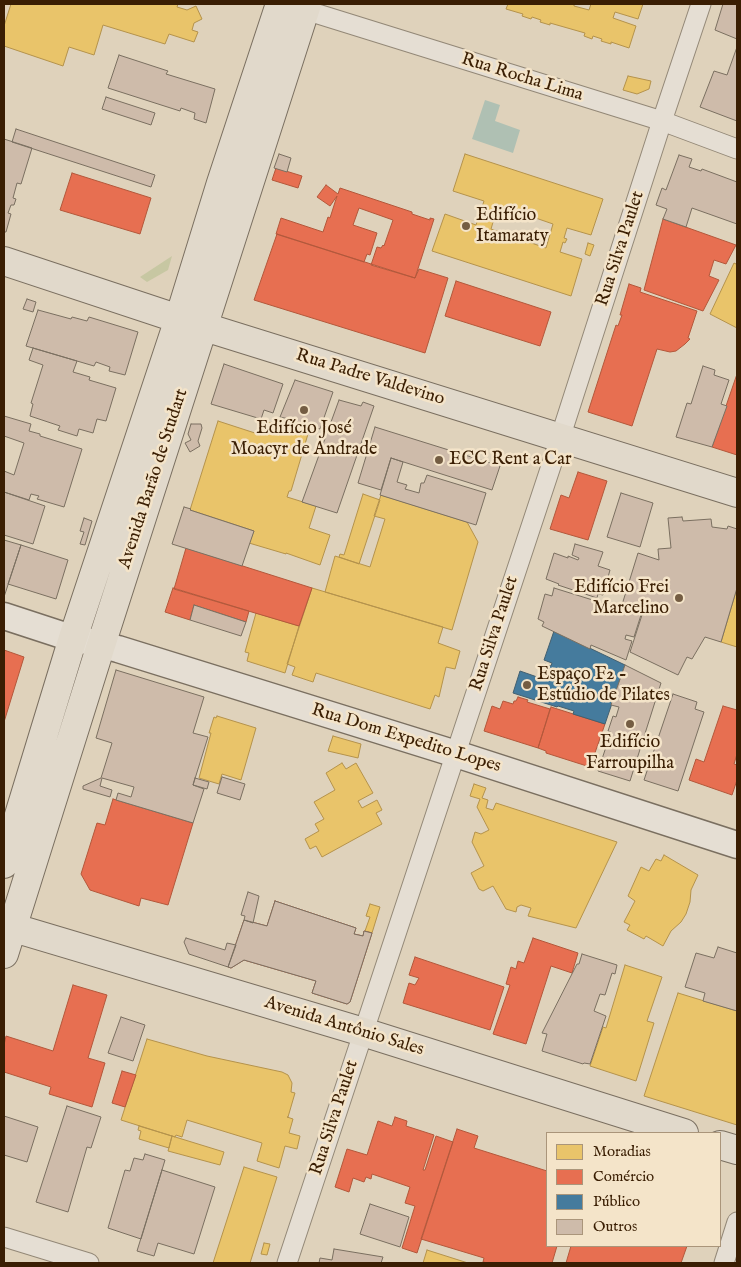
<!DOCTYPE html>
<meta charset="utf-8">
<style>
body{margin:0}
#map{position:relative;width:741px;height:1267px;overflow:hidden;background:#dfd2bb;font-family:"IM FELL English",serif}
canvas{display:block}
.frame{position:absolute;inset:0;border:5px solid #3a1e03;pointer-events:none}
.legend{position:absolute;left:546px;top:1132px;width:175px;height:115px;box-sizing:border-box;background:#f4e4c9;border:1px solid #aa957a;margin:0;padding:6px 9px;list-style:none;font-size:15px;color:#3a1e03}
.legend li{display:flex;align-items:center;gap:10px;height:25px}
.legend b{width:25px;border:1px solid #aa957a}
</style>
<div id="map">
<canvas width="741" height="1267"></canvas>
<div class="frame"></div>
<ul class="legend">
<li><b style="height:14px;background:#e9c46a"></b>Moradias</li>
<li><b style="height:14px;background:#e76f51"></b>Comércio</li>
<li><b style="height:14px;background:#457b9d"></b>Público</li>
<li><b style="height:14px;background:#cebbaa"></b>Outros</li>
</ul>
</div>
<script>
const ctx = document.querySelector('canvas').getContext('2d');
ctx.lineJoin = 'round';
function fillPath(path, color) { ctx.fillStyle = color; ctx.fill(path, 'evenodd'); }
const shape = rows => new Path2D(rows.map(r => 'M' + r).join(''));
function strokePath(path, color, width, dash) { ctx.strokeStyle = color; ctx.lineWidth = width; ctx.lineCap = dash ? 'butt' : 'round'; ctx.setLineDash(dash || []); ctx.stroke(path); }
function write(font, color, halo, rows, align = 'center') {
  ctx.font = font + ' "IM FELL English",serif'; ctx.lineWidth = 5; ctx.setLineDash([]); ctx.textBaseline = 'middle'; ctx.strokeStyle = halo; ctx.fillStyle = color; for (const [text, x, y, turn = 0] of rows) {
    ctx.save(); ctx.translate(x, y); ctx.rotate((+turn || 0) * Math.PI / 180); ctx.textAlign = isNaN(turn) ? turn : align; if (halo) ctx.strokeText(text, 0, 0); ctx.fillText(text, 0, 0); ctx.restore();
  }
}
fillPath(shape([
 [172,256,168,270,147,282,140,277]
]), '#c7c7a2');
fillPath(shape([
 [485,100,500,105,495,121,520,130,513,153,472,139]
]), '#afc0b3');
const homes = shape([
 [11,4,178,4,177,7,187,10,196,6,202,19,194,23,192,30,198,32,194,42,169,34,165,44,103,25,94,55,69,47,63,66,4,46,4,26,11,4],
 [508,4,574,4,574,6,589,10,591,4,643,4,638,19,615,12,613,18,636,26,629,48,611,42,611,44,601,41,602,39,593,36,592,39,584,36,585,33,550,23,550,25,540,22,541,20,532,17,531,19,522,16,523,14,506,9,508,4],
 [628,76,651,81,649,89,637,94,623,90,628,76],
 [465,154,603,199,591,235,567,228,564,238,567,239,565,243,563,242,560,252,582,259,571,296,432,251,445,214,476,225,484,201,453,191,465,154],
 [498,205,553,224,546,248,491,229,498,205],
 [588,243,594,245,590,256,585,254,588,243],
 [737,261,737,328,710,314,734,263,736,264,737,261],
 [218,421,261,435,265,421,308,434,291,491,289,491,287,497,316,506,309,528,330,535,320,565,286,553,286,554,249,543,254,531,190,510,218,421],
 [363,494,380,500,359,564,339,557,340,554,344,555,363,494],
 [381,495,467,522,478,542,452,630,325,592,335,556,370,567,385,519,374,516,381,495],
 [312,588,443,627,438,643,460,651,455,669,446,667,439,697,435,695,430,709,316,673,313,682,292,675,295,667,287,664,312,588],
 [737,588,737,647,721,642,737,588],
 [256,613,299,626,285,673,247,661,249,653,245,652,256,613],
 [217,716,256,728,241,780,222,774,219,784,199,778,211,733,209,733,214,717,216,718,217,716],
 [333,736,361,744,358,758,328,751,333,736],
 [342,763,346,769,356,763,373,793,358,801,362,808,377,800,382,810,376,813,382,824,322,857,316,846,310,849,305,839,319,831,315,824,324,819,314,802,335,790,326,773,342,763],
 [474,784,486,788,482,798,488,800,486,808,493,810,496,803,617,842,576,928,528,916,531,908,521,905,517,907,516,912,506,909,493,886,483,891,479,889,471,873,484,866,472,842,475,832,481,834,489,830,477,807,480,799,470,796,474,784],
 [664,855,698,875,691,890,690,902,686,914,681,922,671,931,663,946,646,936,644,939,627,930,630,925,624,922,635,901,628,896,641,867,649,871,656,859,661,861,664,855],
 [370,904,380,907,372,933,365,931,370,917,366,916,370,904],
 [625,965,662,977,647,1021,654,1023,636,1081,590,1066,603,1027,606,1028,625,965],
 [678,993,737,1011,737,1125,644,1096,678,993],
 [147,1039,207,1056,282,1072,288,1075,292,1083,291,1092,295,1093,288,1117,287,1117,293,1119,289,1133,300,1136,297,1149,285,1146,279,1168,257,1161,262,1143,187,1120,182,1137,176,1135,175,1137,121,1120,147,1039],
 [139,1126,172,1136,169,1148,139,1139,141,1131,138,1130,139,1126],
 [172,1136,224,1152,220,1165,168,1151,172,1136],
 [244,1167,277,1177,250,1263,213,1263,244,1167],
 [264,1243,270,1244,267,1255,261,1254,264,1243],
 [427,1250,468,1263,423,1263,427,1250]
]);
fillPath(homes, '#e9c46a');
strokePath(homes, '#b4924b', 1);
const shops = shape([
 [276,168,302,176,298,188,272,180,276,168],
 [72,173,151,198,140,234,60,210,72,173],
 [326,185,338,194,340,188,412,212,412,214,430,220,430,218,434,219,415,278,371,265,377,247,381,248,383,245,384,246,393,220,359,208,353,225,377,233,370,255,367,254,364,262,276,234,281,218,323,232,328,217,330,218,337,196,330,206,317,197,326,185],
 [663,219,736,245,726,264,714,260,709,276,719,280,703,311,644,290,663,219],
 [277,234,415,278,419,269,448,278,425,353,254,300,277,234],
 [456,281,551,312,540,346,445,316,456,281],
 [629,284,641,288,640,292,697,311,688,338,690,339,685,344,676,351,670,352,657,349,632,426,588,412,616,325,618,326,622,315,620,315,629,284],
 [737,374,737,455,712,447,737,374],
 [578,472,607,481,588,540,550,529,561,495,569,498,578,472],
 [186,548,312,588,299,626,174,589,186,548],
 [173,588,249,611,246,622,194,605,190,620,165,612,173,588],
 [4,650,24,657,4,722,4,650],
 [518,697,528,700,527,702,550,709,538,748,484,731,492,706,500,709,503,701,513,704,514,701,516,701,518,697],
 [723,706,737,710,737,754,734,764,737,765,737,780,732,795,689,780,696,759,704,762,723,706],
 [551,707,605,724,590,767,546,753,546,751,538,748,551,707],
 [113,799,193,823,168,905,141,898,139,906,90,890,81,874,97,823,105,825,113,799],
 [275,901,356,928,354,934,363,936,364,931,372,933,350,1002,347,1004,312,993,316,981,244,960,231,968,228,967,244,920,267,926,275,901],
 [533,938,578,953,572,973,551,966,526,1044,493,1034,510,985,506,984,511,967,516,969,518,961,524,963,533,938],
 [415,957,504,987,490,1030,403,1003,409,983,415,985,419,978,409,975,415,957],
 [73,985,107,995,88,1058,105,1063,92,1107,49,1094,51,1087,4,1072,4,1045,6,1036,53,1051,73,985],
 [122,1071,136,1075,125,1107,112,1103,122,1071],
 [395,1117,407,1121,406,1126,434,1135,423,1170,425,1170,436,1136,453,1142,417,1253,402,1248,415,1206,405,1203,410,1187,372,1174,371,1179,366,1177,364,1182,353,1178,349,1192,335,1187,347,1149,367,1155,378,1121,392,1126,395,1117],
 [457,1129,478,1136,474,1148,547,1171,547,1246,557,1246,552,1263,488,1263,483,1262,484,1258,421,1239,457,1129],
 [571,1246,687,1246,681,1263,566,1263,571,1246]
]);
fillPath(shops, '#e76f51');
strokePath(shops, '#b3573a', 1);
const public = shape([
 [554,631,625,665,605,724,573,714,574,711,558,706,557,707,513,693,520,671,540,678,545,664,551,666,552,663,544,660,554,631]
]);
fillPath(public, '#457b9d');
strokePath(public, '#425f6f', 1);
const building = shape([
 [723,4,737,4,737,39,715,30,723,4],
 [737,47,737,121,700,107,714,71,727,75,737,47],
 [119,55,168,71,166,74,215,89,206,123,194,119,195,113,181,108,180,111,108,88,119,55],
 [106,97,155,113,151,125,102,109,106,97],
 [16,129,155,175,151,187,12,142,16,129],
 [4,139,32,148,21,184,17,183,13,198,16,199,14,205,11,205,8,213,11,214,6,232,4,232,4,139],
 [279,154,291,158,287,172,274,168,279,154],
 [679,155,692,159,689,167,701,171,702,169,737,182,737,224,692,208,686,227,663,219,667,209,656,205,662,188,666,190,679,155],
 [27,299,36,302,33,312,23,309,27,299],
 [38,310,71,319,72,317,87,321,89,317,138,332,125,375,109,371,110,367,96,362,94,366,26,346,38,310],
 [33,348,77,361,73,372,90,377,89,380,116,388,106,421,97,419,93,433,79,429,77,436,58,430,60,426,30,416,33,404,31,403,43,365,29,360,33,348],
 [224,364,283,384,273,413,264,410,261,419,211,404,224,364],
 [703,366,715,370,714,375,729,380,721,404,727,406,712,447,676,437,687,403,691,404,703,366],
 [295,380,333,392,320,429,312,427,310,435,286,427,289,419,280,417,295,380],
 [339,400,361,406,363,402,374,406,337,513,302,502,339,400],
 [4,416,31,424,29,431,40,434,40,436,82,449,64,507,37,499,39,496,31,494,29,500,4,492,4,471,14,475,24,443,4,436,4,416],
 [191,424,201,424,202,428,198,441,200,446,190,452,185,443,191,440,188,434,191,424],
 [375,427,500,466,492,490,391,458,381,490,358,483,375,427],
 [391,458,403,462,397,482,407,485,405,489,419,493,421,483,424,483,427,475,486,493,476,525,380,495,391,458],
 [4,492,45,506,33,544,4,535,4,492],
 [621,493,653,503,640,547,607,537,621,493],
 [184,507,191,509,190,510,254,531,242,566,172,544,184,507],
 [682,517,683,521,711,519,712,527,727,529,728,526,737,529,737,588,721,642,705,637,692,659,687,657,678,675,630,652,642,615,621,608,638,553,659,560,658,549,671,548,668,518,682,517],
 [84,518,92,521,85,545,80,544,84,532,80,531,84,518],
 [4,540,21,545,4,597,4,540],
 [575,544,603,552,598,566,610,570,603,595,598,594,597,598,558,585,559,584,546,579,554,553,568,558,568,556,578,560,579,558,572,555,575,544],
 [21,545,68,560,56,599,8,584,21,545],
 [554,588,641,615,634,637,626,635,625,639,632,641,626,660,591,645,590,649,542,626,544,622,538,619,545,594,552,596,554,588],
 [194,605,246,622,241,636,190,620,194,605],
 [625,665,661,683,630,781,598,771,611,732,608,731,613,716,616,717,619,707,611,705,625,665],
 [116,670,204,697,193,733,208,737,193,785,204,789,193,823,116,800,118,793,131,797,134,787,102,778,100,786,112,790,110,797,83,789,83,786,101,778,112,743,96,738,116,670],
 [673,694,697,702,695,709,704,712,678,791,644,780,673,694],
 [222,777,245,784,240,800,217,793,222,777],
 [195,778,209,782,207,789,193,785,195,778],
 [248,892,259,896,253,923,244,920,245,916,241,915,248,892],
 [275,901,356,928,354,934,363,936,364,931,372,933,350,1002,347,1004,312,993,316,981,244,960,231,968,228,967,244,920,267,926,275,901],
 [186,938,225,950,227,943,236,945,228,967,189,954,184,942,186,938],
 [718,947,737,953,737,1011,703,1001,705,993,685,987,696,953,714,958,718,947],
 [582,954,617,965,615,974,612,973,605,995,600,994,594,1011,606,1016,590,1064,584,1063,583,1064,542,1051,547,1034,542,1033,577,964,579,964,582,954],
 [121,1017,145,1025,133,1061,108,1053,121,1017],
 [67,1106,101,1117,91,1148,87,1147,68,1212,36,1202,67,1106],
 [4,1116,38,1127,27,1162,4,1155,4,1116],
 [145,1154,165,1160,141,1239,108,1228,125,1170,130,1171,134,1158,143,1160,145,1154],
 [162,1170,215,1187,194,1254,158,1243,154,1256,137,1251,162,1170],
 [370,1204,409,1217,400,1247,360,1234,370,1204],
 [334,1249,383,1257,381,1263,319,1263,320,1258,332,1260,334,1249]
]);
fillPath(building, '#cebbaa');
strokePath(building, '#7a6f60', 1);
const street = shape([
 [305,10,662,121,737,149],
 [4,1237,89,1263],
 [287,1263,553,460,662,121,701,4],
 [724,1263,737,1222]
]);
const secondary = shape([
 [4,616,59,634,118,649,456,754,737,845]
]);
const primary = shape([
 [4,261,179,319,737,493],
 [4,864,73,638,179,319,221,183,280,4],
 [4,925,363,1032,684,1133],
 [4,954,101,645,307,4],
 [720,1145,737,1150]
]);
strokePath(street, '#938877', 21);
strokePath(secondary, '#7a6f60', 29);
strokePath(primary, '#7a6f60', 30);
strokePath(street, '#e5ded3', 19);
strokePath(secondary, '#e5ded3', 26);
strokePath(primary, '#e1d9cb', 28);
for (const [x, y, r, color] of [
 [466,226,5,"#745d43"],
 [304,410,5,"#745d43"],
 [439,460,5,"#745d43"],
 [679,598,5,"#745d43"],
 [527,685,5,"#745d43"],
 [630,724,5,"#745d43"]
]) { const dot = new Path2D(); dot.arc(x, y, r, 0, 2 * Math.PI); ctx.fillStyle = color; ctx.fill(dot); strokePath(dot, '#f4e4c9', 2); }
write('18px', '#3a1e03', '#f4e4c9', [
 ["Rua Rocha Lima",522,78,17],
 ["Rua Silva Paulet",621,249,-72],
 ["Rua Padre Valdevino",370,378,17],
 ["Avenida Barão de Studart",154,479,-72],
 ["Rua Silva Paulet",495,634,-72],
 ["Rua Dom Expedito Lopes",406,739,17],
 ["Avenida Antônio Sales",344,1027,17],
 ["Rua Silva Paulet",335,1118,-72]
]);
write('18px', '#3a1e03', '#f4e4c9', [
 ["Edifício",476,216],
 ["Itamaraty",476,237],
 ["Edifício José",304,429,"center"],
 ["Moacyr de Andrade",304,450,"center"],
 ["ECC Rent a Car",449,460],
 ["Edifício Frei",669,588,"right"],
 ["Marcelino",669,609,"right"],
 ["Espaço F2 -",537,675],
 ["Estúdio de Pilates",537,696],
 ["Edifício",630,743,"center"],
 ["Farroupilha",630,764,"center"]
], 'left');
</script>
